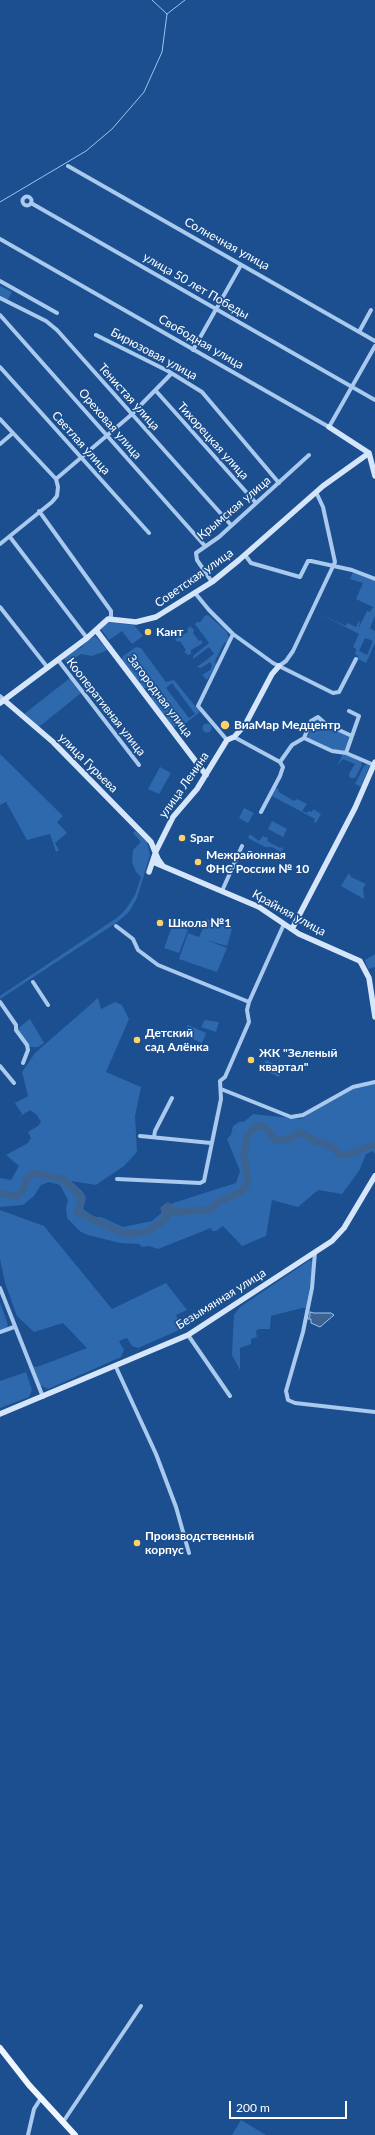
<!DOCTYPE html>
<meta charset="utf-8">
<style>
body{margin:0}
#map{position:relative;width:375px;height:2135px;overflow:hidden;background:#1b4f8f;font-family:Lato,sans-serif}
canvas{display:block}
.scale{position:absolute;left:229px;top:2101px;width:118px;height:18px;box-sizing:border-box;border:2px solid #fff;border-top:0;padding-left:5px;font-size:12px;line-height:14px;white-space:nowrap;color:#fff;-webkit-text-stroke:3px #1b4f8f;paint-order:stroke}
</style>
<div id="map">
<canvas width="375" height="2135"></canvas>
<div class="scale">200 m</div>
</div>
<script>
const ctx = document.querySelector('canvas').getContext('2d');
ctx.lineJoin = 'round';
function fillPath(path, color) { ctx.fillStyle = color; ctx.fill(path, 'evenodd'); }
const shape = rows => new Path2D(rows.map(r => 'M' + r).join(''));
function strokePath(path, color, width, dash) { ctx.strokeStyle = color; ctx.lineWidth = width; ctx.lineCap = dash ? 'butt' : 'round'; ctx.setLineDash(dash || []); ctx.stroke(path); }
function write(font, color, halo, rows, align = 'center') {
  ctx.font = font + ' Lato,sans-serif'; ctx.lineWidth = 3.5; ctx.setLineDash([]); ctx.textBaseline = 'middle'; ctx.strokeStyle = halo; ctx.fillStyle = color; for (const [text, x, y, turn = 0] of rows) {
    ctx.save(); ctx.translate(x, y); ctx.rotate((+turn || 0) * Math.PI / 180); ctx.textAlign = isNaN(turn) ? turn : align; if (halo) ctx.strokeText(text, 0, 0); ctx.fillText(text, 0, 0); ctx.restore();
  }
}
fillPath(shape([
 [0,286,12,292,7,301,0,297],
 [353,572,375,581,375,616,370,628,375,631,375,643,366,663,358,659,358,656,355,654,356,649,353,647,359,634,320,614,346,626,347,623,356,627,359,621,360,622,358,629,367,611,370,612,373,607,356,599,363,583,350,579],
 [365,638,373,641,367,655,359,651],
 [208,615,227,632,229,639,227,642,224,643,215,661,216,665,207,680,202,675,210,670,212,666,210,662,201,668,197,667,214,654,209,647,193,659,193,656,209,643,195,624,197,622,200,622,203,619,204,616],
 [109,622,134,625,143,636,132,644,122,631,109,640,101,629],
 [190,626,194,630,193,633,199,641,201,640,203,643,191,650,191,654,188,655,184,652,186,650,180,641,177,642,175,639,188,632,187,630],
 [95,636,108,650,92,656,81,654,67,664,64,659,76,649,81,648,87,641],
 [136,647,141,648,166,682,174,680,200,712,178,729,176,726,173,728,151,698,151,693,147,688,143,688,122,660,123,656],
 [172,683,195,714,189,718,166,688],
 [70,678,81,693,39,727,24,714],
 [317,718,331,727,332,731,338,730,349,736,351,741,345,752,335,751,307,738,310,732,308,731,312,722],
 '202.5 728a4.5 4.5 0 1 1 9 0a4.5 4.5 0 1 1-9 0Z',
 [0,754,63,816,57,822,67,833,55,843,59,850,56,852,50,834,27,840,6,802,0,805],
 [343,754,361,761,362,765,355,778,350,778,349,774,355,764,343,759,337,766],
 [367,764,370,765,361,787,355,784,364,766],
 [160,767,171,773,159,794,148,789],
 [278,788,279,792,294,801,297,799,307,804,302,811,307,813,309,811,312,812,313,809,321,814,316,823,314,822,315,819,272,796,275,789],
 [244,808,254,813,248,823,239,818],
 [272,821,287,829,283,837,268,829],
 [135,831,147,842,150,855,137,898,129,912,116,923,0,999,0,996,118,917,126,909,135,895,141,877,136,872,132,862,133,850,141,842,133,833],
 [250,834,259,841,263,836,268,838,267,841,280,848,284,847,281,852,272,847,265,847,248,838],
 [349,873,351,877,366,884,363,888,364,899,341,886],
 [207,919,232,929,227,946,206,940,227,948,217,972,179,959,188,933,199,937],
 [173,924,188,930,179,953,164,948],
 [375,954,375,967,368,969,365,960],
 [98,998,101,1009,115,1002,122,1005,129,1019,106,1072,141,1087,135,1116,137,1152,124,1166,96,1185,71,1181,83,1192,86,1198,83,1209,94,1217,101,1217,123,1227,152,1221,173,1203,236,1183,240,1171,227,1139,231,1135,233,1126,239,1122,245,1121,253,1114,300,1119,354,1089,375,1083,375,1154,373,1151,366,1154,359,1171,342,1194,318,1190,298,1207,272,1200,266,1236,242,1246,223,1226,216,1231,212,1231,211,1228,158,1249,149,1246,142,1247,139,1244,120,1243,88,1235,81,1232,67,1218,66,1208,68,1200,60,1185,49,1182,41,1185,34,1196,23,1205,0,1207,0,1178,11,1180,19,1166,6,1155,28,1143,31,1138,28,1132,38,1126,41,1122,37,1115,30,1110,16,1119,22,1114,15,1103,28,1096,22,1072,35,1053],
 [30,1019,44,1043,38,1047,30,1047,17,1029],
 [205,1020,219,1022,216,1032,201,1027],
 [188,1025,206,1033,202,1043,184,1035],
 [266,1060,283,1068,279,1077,262,1069],
 [0,1210,44,1226,112,1309,166,1283,187,1310,176,1315,180,1324,179,1330,138,1348,132,1346,127,1338,119,1341,124,1350,121,1357,48,1389,40,1385,33,1366,37,1367,87,1348,63,1323,34,1332,17,1316,5,1283,0,1259],
 [310,1260,314,1263,306,1308,302,1308,271,1316,270,1329,259,1329,256,1331,257,1337,251,1339,251,1344,240,1348,240,1370,232,1355,234,1315,240,1307],
 [0,1302,8,1325,6,1329,0,1331],
 [26,1372,32,1390,29,1397,0,1408,0,1381],
 [241,2120,266,2135,232,2135]
]), '#2e69ad');
const water = shape([
 [310,1312,314,1313,331,1313,334,1315,320,1327,311,1323,311,1319,308,1319,310,1316,310,1312]
]);
fillPath(water, '#3c6290');
strokePath(water, '#9cc4f0', 1);
strokePath(shape([
 [152,0,167,14],
 [0,202,86,151,112,129,144,92,162,52,167,14,185,0]
]), '#9cc4f0', 1);
strokePath(shape([
 [0,1194,17,1196,21,1193,29,1176,35,1173,63,1179,82,1198,77,1212,125,1234,146,1232,167,1218,164,1209,168,1206,174,1212,210,1210,218,1202,243,1191,248,1180,244,1156,247,1137,252,1129,261,1125,268,1130,275,1140,288,1140,300,1132,316,1142,321,1142,334,1148,340,1155,348,1155,375,1144]
]), '#3c6290', 7);
strokePath(shape([
 [68,166,375,341],
 '22.5 201a4.5 4.5 0 1 1 9 0a4.5 4.5 0 1 1-9 0Z',
 [31,203,375,400],
 [0,239,329,427,375,346],
 [0,281,57,313],
 [0,298,46,321,57,330,231,525],
 [0,315,205,546],
 [359,332,371,310],
 [96,335,168,371,202,392,279,483],
 [193,350,241,265],
 [0,367,149,533],
 [156,391,256,503],
 [0,419,13,433],
 [0,444,13,433,56,479,58,487,57,496,52,502,0,544],
 [56,479,131,415,171,374],
 [39,511,111,611,111,619],
 [10,537,87,638],
 [245,555,251,563,300,577,308,561,311,561,352,570,375,579],
 [212,582,197,560,196,553,219,537,309,455],
 [195,593,209,610,233,634,273,663,333,693,339,692,356,659],
 [0,607,48,668],
 [58,660,139,765],
 [279,666,286,661,293,651,335,562,323,507,316,492],
 [0,696,4,700],
 [349,711,359,716,352,736],
 [234,737,280,762],
 [304,738,311,721,318,717,326,724,352,736,346,753],
 [227,740,198,706,233,634],
 [280,762,292,745,304,738,332,751,346,753,374,765],
 [261,812,280,776,283,767,280,762],
 [222,891,242,846],
 [116,926,133,939,138,950,158,965,249,1002],
 [33,982,48,1005],
 [0,1002,16,1025,16,1030,27,1045,28,1050,23,1063],
 [0,1066,14,1083],
 [221,1089,291,1117,303,1115,353,1087,375,1082],
 [140,1136,211,1143],
 [154,1137,155,1131,172,1098],
 [117,1179,200,1183,204,1181,221,1099,220,1081,225,1077,249,1022,247,1010,249,1002,284,924],
 [315,1252,312,1288,303,1332,286,1391,288,1400,295,1403,375,1412],
 [0,1288,43,1397],
 [0,1332,14,1327],
 [188,1335,230,1396],
 [115,1365,156,1454,176,1507,189,1553],
 [63,2122,141,2006],
 [28,2135,34,2109,41,2098]
]), '#a9c9ee', 4);
strokePath(shape([
 [329,427,369,453,375,476],
 [96,630,206,775],
 [4,700,53,742,151,842,158,859,163,866],
 [0,703,87,638,108,619,136,622,156,617,212,582,239,560,323,486,369,453],
 [153,862,259,907,299,934,360,961,369,978,375,1017],
 [149,872,156,851,173,817,197,789,227,740,234,737,245,725,272,674,279,666],
 [292,929,355,808,375,762],
 [0,1414,188,1335,332,1241,344,1228,375,1176]
]), '#d6e6fa', 5.5);
strokePath(shape([
 [0,2048,29,2085,75,2135]
]), '#f0f6ff', 6);
for (const [x, y, r, color] of [
 [148,632,4,"#ffd166"],
 [225,725,5,"#ffd166"],
 [182,838,4,"#ffd166"],
 [198,862,4,"#ffd166"],
 [160,923,4,"#ffd166"],
 [137,1040,4,"#ffd166"],
 [251,1060,4,"#ffd166"],
 [137,1543,4,"#ffd166"]
]) { const dot = new Path2D(); dot.arc(x, y, r, 0, 2 * Math.PI); ctx.fillStyle = color; ctx.fill(dot); strokePath(dot, '#1b4f8f', 1.5); }
write('12px', '#fff', '#1b4f8f', [
 ["Солнечная улица",227,244,29],
 ["улица 50 лет Победы",196,286,30],
 ["Свободная улица",201,342,30],
 ["Бирюзовая улица",154,354,28],
 ["Тенистая улица",129,397,48],
 ["Ореховая улица",110,424,49],
 ["Тихорецкая улица",213,441,48],
 ["Светлая улица",81,443,48],
 ["Крымская улица",234,508,-40],
 ["Советская улица",194,578,-35],
 ["Загородная улица",160,696,53],
 ["Кооперативная улица",106,707,52],
 ["улица Гурьева",88,763,45],
 ["улица Ленина",184,785,-55],
 ["Крайняя улица",289,913,29],
 ["Безымянная улица",221,1299,-32]
]);
write('bold 12px', '#fff', '#1b4f8f', [
 ["Кант",156,632],
 ["ВиаМар Медцентр",234,725],
 ["Spar",190,838],
 ["Межрайонная",206,855],
 ["ФНС России № 10",206,869],
 ["Школа №1",168,923],
 ["Детский",145,1033],
 ["сад Алёнка",145,1047],
 ["ЖК \"Зеленый",259,1053],
 ["квартал\"",259,1067],
 ["Производственный",145,1536],
 ["корпус",145,1550]
], 'left');
</script>
